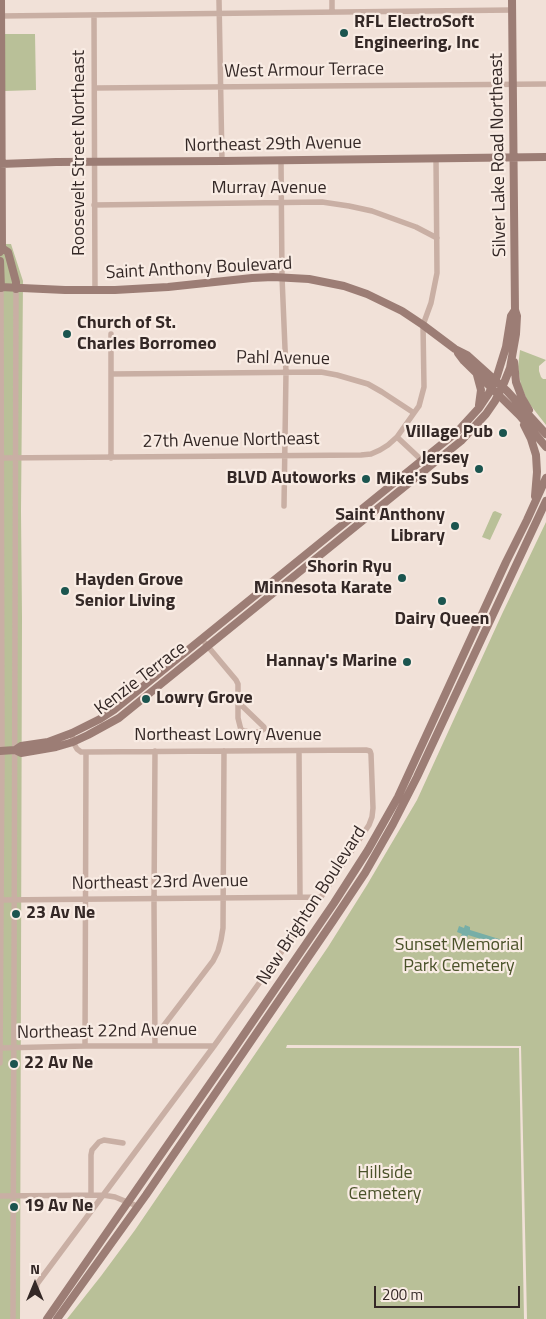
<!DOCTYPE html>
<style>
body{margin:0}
#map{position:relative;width:546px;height:1319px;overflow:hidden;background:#f1e1d8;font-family:"Titillium Web",sans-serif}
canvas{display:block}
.north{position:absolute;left:10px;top:1259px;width:50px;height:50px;-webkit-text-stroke:4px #f9ece4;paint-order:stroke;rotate:0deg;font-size:14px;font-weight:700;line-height:20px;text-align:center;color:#342826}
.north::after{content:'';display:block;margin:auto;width:18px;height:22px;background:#342826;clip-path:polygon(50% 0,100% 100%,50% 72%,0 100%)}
.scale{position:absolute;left:374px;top:1286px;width:146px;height:22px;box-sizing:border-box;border:2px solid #342826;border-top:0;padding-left:6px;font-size:15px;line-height:18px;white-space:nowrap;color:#342826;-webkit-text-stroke:4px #f9ece4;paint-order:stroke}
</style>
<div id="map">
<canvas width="546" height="1319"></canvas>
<div class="north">N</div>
<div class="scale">200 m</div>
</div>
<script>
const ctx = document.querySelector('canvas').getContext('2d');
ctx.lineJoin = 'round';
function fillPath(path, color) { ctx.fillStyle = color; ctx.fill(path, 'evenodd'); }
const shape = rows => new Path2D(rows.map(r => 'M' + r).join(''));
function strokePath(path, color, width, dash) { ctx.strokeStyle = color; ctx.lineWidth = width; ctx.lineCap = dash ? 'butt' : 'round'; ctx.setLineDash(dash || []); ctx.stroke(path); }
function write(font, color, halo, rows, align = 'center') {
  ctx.font = font + ' "Titillium Web",sans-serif'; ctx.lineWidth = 4.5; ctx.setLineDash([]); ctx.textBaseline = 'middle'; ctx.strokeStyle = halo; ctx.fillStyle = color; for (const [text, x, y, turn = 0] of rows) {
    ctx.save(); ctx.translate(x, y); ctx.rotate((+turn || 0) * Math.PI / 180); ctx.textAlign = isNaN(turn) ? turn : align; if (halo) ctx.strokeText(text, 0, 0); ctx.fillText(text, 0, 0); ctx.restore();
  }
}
fillPath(shape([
 [4,34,35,34,36,90,5,91],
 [0,244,11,244,23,281,21,511,22,618,20,1319,0,1319],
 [520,350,546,360,539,366,539,371,541,377,543,379,546,379,546,425,528,402,521,386,518,367],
 [495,511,502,514,490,540,482,537,493,512],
 [546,522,546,1319,527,1319,521,1046,287,1045,286,1048,519,1048,524,1319,67,1319,101,1276,135,1230,328,947,367,885,417,800,502,614]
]), '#b9c098');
fillPath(shape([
 [465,925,470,927,470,930,512,943,510,948,468,935,467,938,461,936,462,934,457,932,459,926,464,928]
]), '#77aea7');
strokePath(shape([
 [219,0,222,161],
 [332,0,332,12],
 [94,15,95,290],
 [0,16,512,10],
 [95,88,546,84],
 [281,160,282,277,286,372,284,506],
 [94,205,322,202,349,206,372,211,416,227,437,238],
 [111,374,321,372,337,375,368,384,382,392,414,413],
 [397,437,429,467],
 [0,458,361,455,371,454,380,450,388,445,397,437,414,413,419,406,424,387,423,325,431,303,437,273,436,158],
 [111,458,111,334],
 [205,643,236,680,238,684,238,718,241,730,249,732,259,732,264,729,264,727,238,702],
 [72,733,73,742,77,749,81,752,86,752,85,1046],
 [155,751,154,904,155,1046],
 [299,751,300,897],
 [0,900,321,897],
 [155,1037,213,961,218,951,221,940,223,928,224,751],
 [0,1048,85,1046,214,1046],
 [0,1063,2,758,1,288],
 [91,1195,91,1155,92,1150,99,1142,104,1140,123,1143],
 [0,1196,103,1195,115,1197,137,1206],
 [36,1292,37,1284,214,1046,321,897,369,825,372,817,373,808,371,754,370,751,366,750,86,752],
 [13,1319,16,289]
]), '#c9afa4', 5.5);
strokePath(shape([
 [0,164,56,162,222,161,546,157],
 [2,248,8,252,16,282,16,289],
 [0,252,2,248,1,0],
 [0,261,1,288],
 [0,287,65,290,115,290,168,287,252,278,273,277,309,279,344,286,367,294,402,311,423,325,455,349,467,355,507,391,546,434],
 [458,353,464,361,520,416,546,447],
 [514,362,516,382,522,398,529,410],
 [477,375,481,390,479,405],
 [524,425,531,439,536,455,537,472,535,496],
 [15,750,21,746,48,742,72,733,100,719,114,710,458,431,479,408,489,393,497,376,506,347,511,316,515,310],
 [0,751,15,750,21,753,56,747,73,742,88,735,119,718,461,441,486,414,495,401,504,383,510,368,516,334,517,316,515,310,512,0],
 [47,1319,234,1049,334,903,368,850,398,797,506,562,527,520,546,478],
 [57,1319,146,1195,333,921,365,873,393,824,417,777,546,501]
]), '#9c7d75', 8);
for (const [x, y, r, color] of [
 [344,33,5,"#1b554f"],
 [67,334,5,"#1b554f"],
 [503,433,5,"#1b554f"],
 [479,469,5,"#1b554f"],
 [366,479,5,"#1b554f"],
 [455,526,5,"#1b554f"],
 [402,578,5,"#1b554f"],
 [65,591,5,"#1b554f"],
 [442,601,5,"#1b554f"],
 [407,662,5,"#1b554f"],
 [146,699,5,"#1b554f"],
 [16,914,5,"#1b554f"],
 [14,1064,5,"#1b554f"],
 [14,1207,5,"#1b554f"]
]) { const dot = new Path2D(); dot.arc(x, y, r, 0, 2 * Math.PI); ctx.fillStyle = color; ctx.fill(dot); strokePath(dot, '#f9ece4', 2); }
write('bold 18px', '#342826', '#f9ece4', [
 ["RFL ElectroSoft",354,23],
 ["Engineering, Inc",354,44],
 ["Church of St.",77,324],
 ["Charles Borromeo",77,345],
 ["Village Pub",493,433,"right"],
 ["Jersey",469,459,"right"],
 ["Mike's Subs",469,480,"right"],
 ["BLVD Autoworks",356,479,"right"],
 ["Saint Anthony",445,516,"right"],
 ["Library",445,537,"right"],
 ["Shorin Ryu",392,568,"right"],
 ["Minnesota Karate",392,589,"right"],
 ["Hayden Grove",75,581],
 ["Senior Living",75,602],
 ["Dairy Queen",442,620,"center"],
 ["Hannay's Marine",397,662,"right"],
 ["Lowry Grove",156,699],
 ["23 Av Ne",26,914],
 ["22 Av Ne",24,1064],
 ["19 Av Ne",24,1207]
], 'left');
write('18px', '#342826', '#f9ece4', [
 ["West Armour Terrace",304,71,-1],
 ["Northeast 29th Avenue",273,145,-1],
 ["Roosevelt Street Northeast",80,153,-90],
 ["Silver Lake Road Northeast",499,155,-91],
 ["Murray Avenue",269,189],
 ["Saint Anthony Boulevard",199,269,-3],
 ["Pahl Avenue",283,359,1],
 ["27th Avenue Northeast",231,441,-1],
 ["Kenzie Terrace",141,679,-37],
 ["Northeast Lowry Avenue",228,736],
 ["Northeast 23rd Avenue",160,883,-1],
 ["New Brighton Boulevard",312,906,-57],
 ["Northeast 22nd Avenue",107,1032,-1]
]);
write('18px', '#4a5229', '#f9ece4', [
 ["Sunset Memorial",459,946],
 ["Park Cemetery",459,967],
 ["Hillside",385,1174],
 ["Cemetery",385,1195]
]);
</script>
